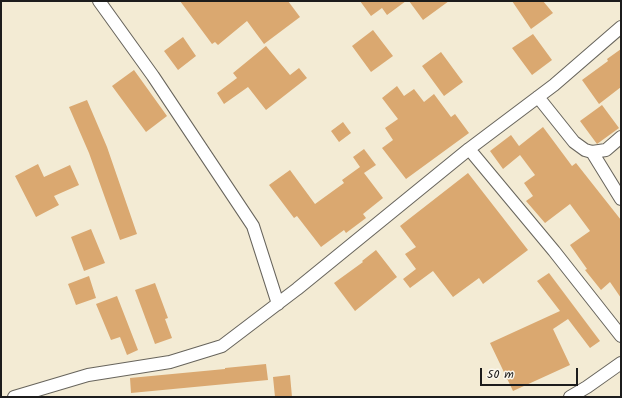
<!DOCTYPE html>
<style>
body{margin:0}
#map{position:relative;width:622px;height:398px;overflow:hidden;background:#f3ebd4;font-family:Kalam,sans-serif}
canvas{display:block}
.frame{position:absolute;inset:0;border:2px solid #1c1c1c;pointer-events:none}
.scale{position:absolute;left:480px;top:368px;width:98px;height:18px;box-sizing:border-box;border:2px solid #1c1c1c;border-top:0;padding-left:5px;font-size:12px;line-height:14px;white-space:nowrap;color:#1c1c1c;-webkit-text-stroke:3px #fbf7ec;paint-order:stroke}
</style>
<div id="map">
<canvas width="622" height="398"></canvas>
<div class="frame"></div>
<div class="scale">50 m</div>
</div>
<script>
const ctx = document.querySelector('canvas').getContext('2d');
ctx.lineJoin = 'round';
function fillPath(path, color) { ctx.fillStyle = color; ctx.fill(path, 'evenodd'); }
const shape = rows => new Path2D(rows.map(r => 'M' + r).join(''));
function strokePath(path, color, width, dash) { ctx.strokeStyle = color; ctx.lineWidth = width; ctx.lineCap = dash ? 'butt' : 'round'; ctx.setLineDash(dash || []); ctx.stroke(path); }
fillPath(shape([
 [180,1,288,1,300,17,264,44,247,21,218,45,215,42,212,44],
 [360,1,406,1,387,15,382,8,371,16],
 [409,1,449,1,423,20],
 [512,1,543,1,553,13,531,29],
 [373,30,393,56,371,72,352,46],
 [533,34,552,60,532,75,512,48],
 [183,37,196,56,178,70,164,51],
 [266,46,290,75,299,68,307,78,266,110,248,87,224,104,217,93,237,78,233,73],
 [621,49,621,87,599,104,582,80,608,61,607,59],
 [441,52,463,82,444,96,422,66],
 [134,70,167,116,146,132,112,86],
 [397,86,404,96,414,89,424,102,434,94,451,117,455,114,469,133,406,179,382,148,393,140,385,128,398,119,382,98],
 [87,100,107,147,137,234,120,240,89,153,69,107],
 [602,105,619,128,597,144,580,121],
 [343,122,351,133,339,142,331,131],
 [543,127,572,166,576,163,621,220,621,298,610,282,601,290,585,270,587,269,570,245,590,231,570,204,545,223,526,201,533,196,524,183,535,175,520,155,503,169,490,151,511,135,519,146],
 [364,149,376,165,364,173,383,198,363,214,366,218,346,233,344,230,321,247,297,216,294,218,269,185,290,170,315,204,344,183,342,180,360,167,353,157],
 [38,164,44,177,70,165,79,185,54,196,59,205,36,217,15,176],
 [468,173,528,250,483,284,479,278,453,297,433,271,410,288,403,279,416,269,405,254,416,247,400,226],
 [91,229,105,263,84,271,71,237],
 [376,250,397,277,355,311,334,283,363,262,362,261],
 [549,273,600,341,590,348,568,319,553,329,570,365,513,391,490,343,560,311,537,281],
 [89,276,96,298,76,305,68,284],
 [155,283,168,318,165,319,172,338,155,344,135,290],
 [117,296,138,350,127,355,120,337,111,340,96,304],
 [266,364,268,380,131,393,130,378,225,369,225,368],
 [290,375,292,397,275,397,273,377]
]), '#daa870');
const minor = shape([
 [99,1,153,76,253,226,278,304],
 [538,97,574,142,585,150,592,152,606,150,621,137],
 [469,149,554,251,621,336],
 [592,152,621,199],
 [14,397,88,375,170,362,222,346,297,289,469,149,554,85,621,27],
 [570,397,587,387,621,363]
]);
strokePath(minor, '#67645c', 14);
strokePath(minor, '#fff', 12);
</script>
